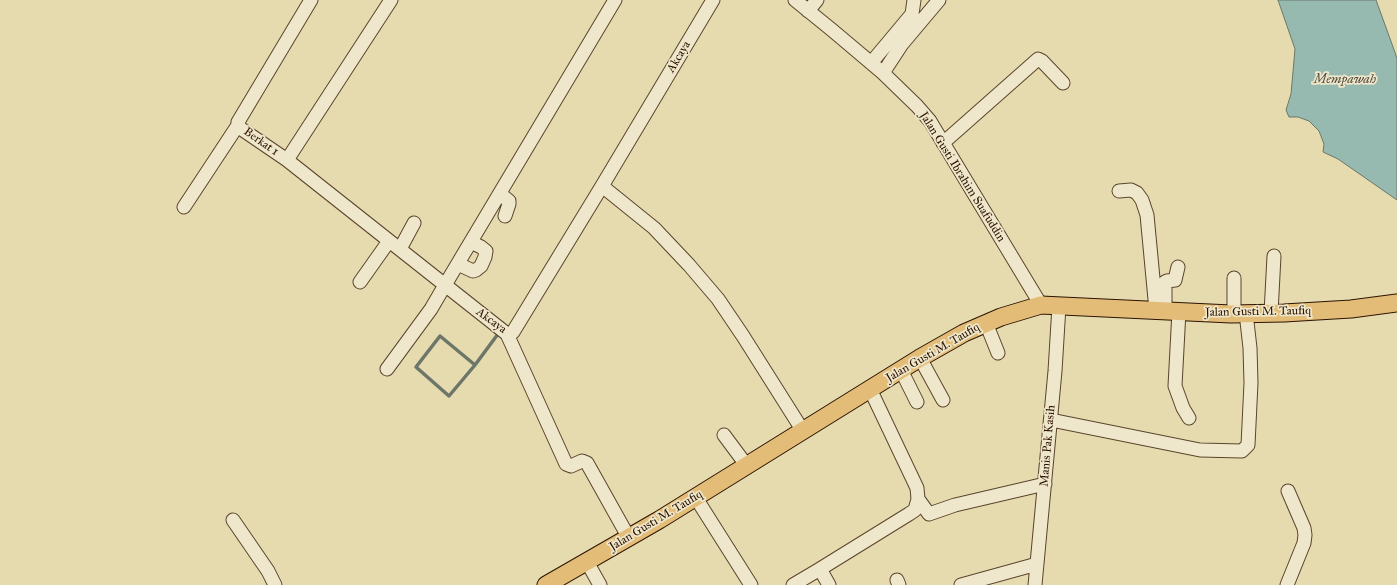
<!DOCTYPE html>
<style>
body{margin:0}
canvas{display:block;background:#e6daaf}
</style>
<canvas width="1397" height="585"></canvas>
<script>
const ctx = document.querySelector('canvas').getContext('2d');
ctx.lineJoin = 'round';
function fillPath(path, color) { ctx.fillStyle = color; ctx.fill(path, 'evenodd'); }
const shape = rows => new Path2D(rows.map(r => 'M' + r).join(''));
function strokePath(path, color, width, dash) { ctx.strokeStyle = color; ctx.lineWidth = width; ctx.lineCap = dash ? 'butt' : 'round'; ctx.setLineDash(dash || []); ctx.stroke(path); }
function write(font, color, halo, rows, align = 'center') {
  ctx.font = font + ' "IM FELL Great Primer",serif'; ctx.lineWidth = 3.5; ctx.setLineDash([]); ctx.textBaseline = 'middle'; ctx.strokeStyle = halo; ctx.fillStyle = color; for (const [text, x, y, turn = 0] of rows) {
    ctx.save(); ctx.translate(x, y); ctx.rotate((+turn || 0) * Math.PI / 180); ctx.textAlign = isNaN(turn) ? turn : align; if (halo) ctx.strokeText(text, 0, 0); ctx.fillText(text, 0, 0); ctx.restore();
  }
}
const water = shape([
 [1278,0,1376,0,1397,58,1397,200,1338,159,1323,152,1324,144,1319,131,1309,121,1298,117,1289,117,1286,110,1291,94,1295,49,1278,0]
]);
fillPath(water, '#97bab0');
strokePath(water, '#6c776a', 1);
strokePath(shape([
 [475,365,449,396,416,367,440,336,475,365,498,334]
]), '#6c776a', 3.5);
const minor = shape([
 [311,0,238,122,240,128,287,160,391,0],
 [615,0,445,285,507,334,566,464,571,466,582,461,587,463,629,538],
 [795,0,832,30,883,73,917,106,930,121,1041,305],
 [808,11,817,0],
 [871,63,912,14,914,0],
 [883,73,902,44,939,0],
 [943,143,1038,59,1042,61,1063,83],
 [287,160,445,285,431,309,387,369],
 [602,186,654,228,689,265,718,299,743,336,803,431],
 [1119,191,1131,190,1137,193,1142,200,1147,215,1156,310],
 [500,194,509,201,509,204,505,216],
 [184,207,238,125],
 [400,249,414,223],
 [458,264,473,271,476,270,481,266,485,257,486,251,481,247,471,242],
 [1234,278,1234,313],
 [360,282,389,241],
 [1165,311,1165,282,1167,281,1175,280,1178,267],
 [1179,311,1175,386,1183,408,1189,418],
 [1271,313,1274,256],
 [986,323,998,353],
 [507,334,510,334,513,332,602,186,713,0],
 [920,358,943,400],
 [901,370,917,402],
 [1051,420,1200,450,1242,451,1248,445,1251,383,1250,348,1246,313],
 [724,435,747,466],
 [696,498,751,585],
 [918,499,929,514,955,505,1045,484],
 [233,520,268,571,275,585],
 [587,562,600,585],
 [820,569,909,514,915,510,918,499,917,488,870,389],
 [897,580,899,585],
 [793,585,820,569,829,585],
 [961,585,1037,564],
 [1035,585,1055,371,1059,306],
 [1287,585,1304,543,1305,535,1304,528,1288,491]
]);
const major = shape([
 [546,585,659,520,920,358,964,333,1001,317,1041,305,1231,314,1284,313,1351,309,1397,303]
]);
strokePath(minor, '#5a452c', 15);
strokePath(major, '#2c1300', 19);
strokePath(minor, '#efe7cb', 13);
strokePath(major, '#e3bd78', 17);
write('12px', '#2c1300', '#efe7cb', [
 ["Akcaya",679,57,-59],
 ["Berkat 1",261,142,35],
 ["Jalan Gusti Ibrahim Suafuddin",962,177,58],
 ["Jalan Gusti M. Taufiq",1258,312,-1],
 ["Akcaya",491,321,36],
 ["Jalan Gusti M. Taufiq",933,353,-30],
 ["Manis Pak Kasih",1048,446,-85],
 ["Jalan Gusti M. Taufiq",656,521,-31]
]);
write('italic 13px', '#514d3e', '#efe7cb', [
 ["Mempawah",1345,80]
]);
</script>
